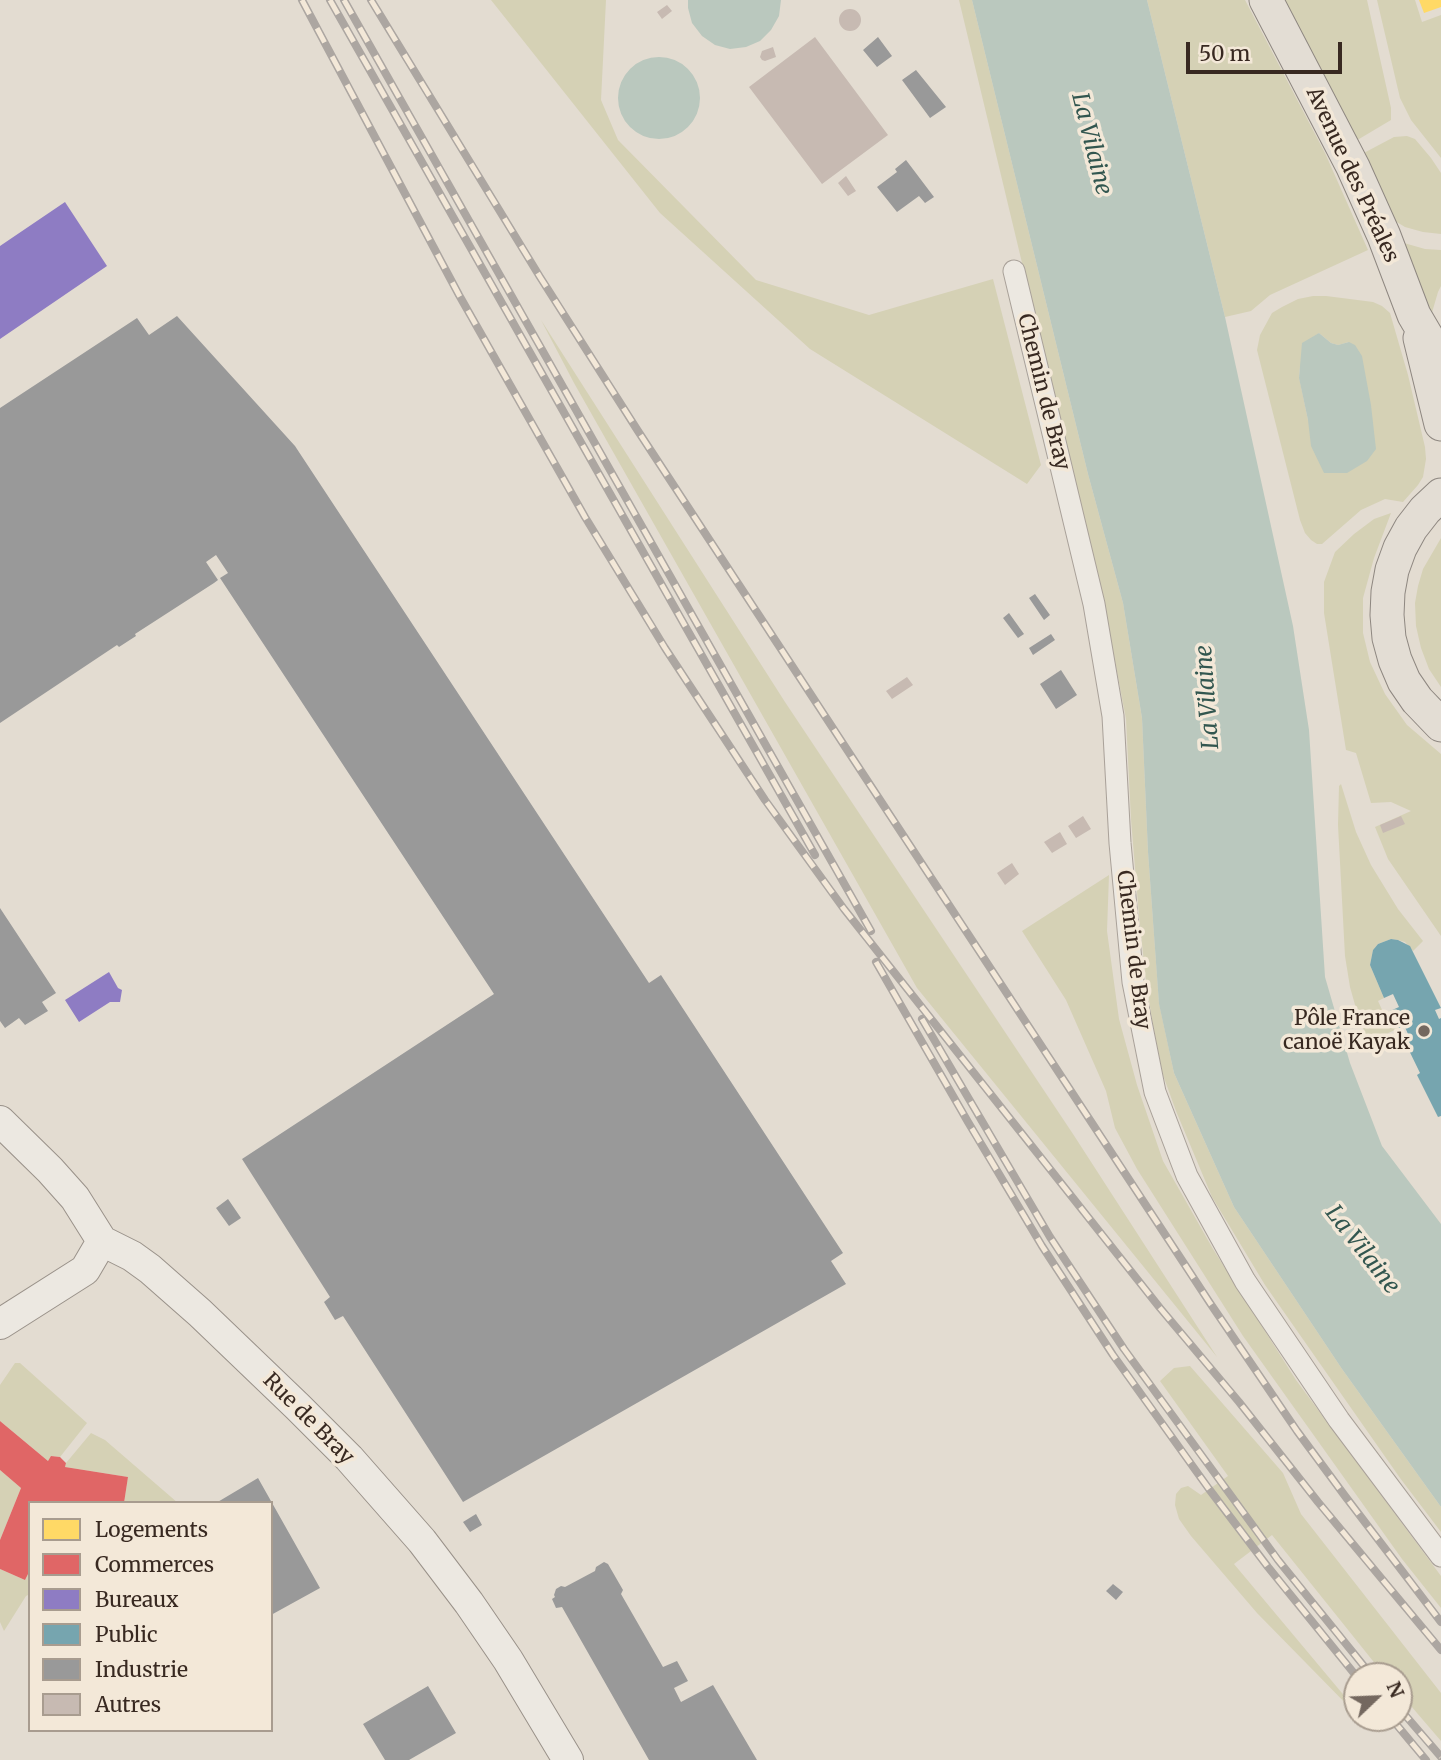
<!DOCTYPE html>
<meta charset="utf-8">
<style>
body{margin:0}
#map{position:relative;width:1441px;height:1760px;overflow:hidden;background:#e3dcd1;font-family:Merriweather,serif}
canvas{display:block}
.legend{position:absolute;left:28px;top:1501px;width:245px;height:231px;box-sizing:border-box;background:#f3e8d8;border:2px solid #a89c8f;margin:0;padding:9px 12px;list-style:none;font-size:21px;color:#382921}
.legend li{display:flex;align-items:center;gap:14px;height:35px}
.legend b{width:35px;border:2px solid #a89c8f}
.north{position:absolute;left:1343px;top:1662px;width:70px;height:70px;box-sizing:border-box;background:#f3e8d8;border:2px solid #a89c8f;border-radius:50%;rotate:67deg;font-size:19px;font-weight:700;line-height:28px;text-align:center;color:#382921}
.north::after{content:'';display:block;margin:auto;width:24px;height:32px;background:#74685f;clip-path:polygon(50% 0,100% 100%,50% 72%,0 100%)}
.scale{position:absolute;left:1186px;top:42px;width:156px;height:32px;box-sizing:border-box;border:4px solid #382921;border-top:0;padding-left:9px;font-size:21px;line-height:24px;white-space:nowrap;color:#382921;-webkit-text-stroke:5px #f3e8d8;paint-order:stroke}
</style>
<div id="map">
<canvas width="1441" height="1760"></canvas>
<ul class="legend">
<li><b style="height:19px;background:#ffd966"></b>Logements</li>
<li><b style="height:19px;background:#e06666"></b>Commerces</li>
<li><b style="height:19px;background:#8e7cc3"></b>Bureaux</li>
<li><b style="height:19px;background:#76a5af"></b>Public</li>
<li><b style="height:19px;background:#999"></b>Industrie</li>
<li><b style="height:19px;background:#c7bab2"></b>Autres</li>
</ul>
<div class="north">N</div>
<div class="scale">50 m</div>
</div>
<script>
const ctx = document.querySelector('canvas').getContext('2d');
ctx.lineJoin = 'round';
function fillPath(path, color) { ctx.fillStyle = color; ctx.fill(path, 'evenodd'); }
const shape = rows => new Path2D(rows.map(r => 'M' + r).join(''));
function strokePath(path, color, width, dash) { ctx.strokeStyle = color; ctx.lineWidth = width; ctx.lineCap = dash ? 'butt' : 'round'; ctx.setLineDash(dash || []); ctx.stroke(path); }
function write(font, color, halo, rows, align = 'center') {
  ctx.font = font + ' Merriweather,serif'; ctx.lineWidth = 7; ctx.setLineDash([]); ctx.textBaseline = 'middle'; ctx.strokeStyle = halo; ctx.fillStyle = color; for (const [text, x, y, turn = 0] of rows) {
    ctx.save(); ctx.translate(x, y); ctx.rotate((+turn || 0) * Math.PI / 180); ctx.textAlign = isNaN(turn) ? turn : align; if (halo) ctx.strokeText(text, 0, 0); ctx.fillText(text, 0, 0); ctx.restore();
  }
}
fillPath(shape([
 [491,0,606,0,601,100,618,140,756,280,869,315,993,279,1041,465,1027,484,810,349,660,213],
 [959,0,972,0,1088,474,1123,603,1142,718,1148,852,1159,1003,1174,1073,1234,1207,1342,1369,1441,1507,1441,1532,1400,1478,1265,1285,1212,1197,1176,1111,1159,1064,1146,981,1139,916,1131,819,1126,719,1105,609],
 [1147,0,1245,0,1325,153,1368,250,1270,295,1251,311,1225,317],
 [1280,0,1367,0,1391,108,1391,120,1354,142],
 [1377,0,1415,0,1422,22,1441,15,1441,158,1411,120,1400,98],
 [1407,136,1415,139,1431,158,1441,173,1441,234,1423,232,1405,227,1395,221,1360,155,1394,137],
 [1397,241,1425,249,1441,250,1441,286,1438,292,1431,316],
 [1313,296,1326,296,1373,302,1382,306,1390,313,1408,375,1425,447,1426,459,1423,477,1418,485,1403,502,1385,499,1361,510,1322,544,1317,544,1311,540,1305,533,1300,520,1257,350,1260,335,1272,313,1282,307,1298,299],
 [1319,333,1331,343,1338,345,1349,342,1308,420,1299,377,1300,367,1311,339],
 [541,320,785,702,1073,1134,1217,1357,917,988,574,383],
 [1391,513,1374,558,1363,598,1363,633,1370,662,1385,694,1407,725,1441,754,1441,936,1388,859,1375,827,1411,811,1391,802,1371,803,1356,753,1346,750,1324,613,1324,582,1335,552,1354,534,1374,519],
 [1441,538,1441,687,1429,669,1421,648,1416,626,1415,603,1418,586,1423,569],
 [1341,784,1356,832,1371,865,1398,909,1423,941,1413,951,1405,942,1398,940,1391,939,1378,944,1373,950,1370,965,1384,998,1378,1001,1384,1014,1390,1011,1399,1028,1369,1042,1359,1019,1350,987,1345,956,1338,825,1339,786],
 [1109,875,1107,931,1119,1019,1137,1085,1163,1161,1213,1249,1296,1380,1441,1576,1441,1608,1402,1559,1243,1336,1137,1169,1115,1128,1106,1091,1066,1000,1022,931],
 [15,1363,20,1363,87,1423,60,1457,52,1456,48,1461,0,1421,0,1385],
 [1190,1366,1283,1473,1301,1514,1441,1693,1441,1741,1399,1692,1399,1676,1385,1676,1272,1535,1234,1564,1357,1711,1357,1715,1257,1613,1191,1536,1179,1519,1175,1505,1176,1494,1181,1488,1188,1486,1201,1495,1228,1476,1160,1381,1174,1368],
 [91,1433,105,1440,178,1503,124,1503,128,1477,65,1467,66,1463],
 [0,1470,21,1488,0,1540],
 [0,1569,25,1580,30,1570,30,1594,26,1596,4,1631,0,1622]
]), '#d5d1b5');
fillPath(shape([
 [688,0,781,0,779,16,771,30,760,41,746,47,730,49,715,45,702,36,692,23,688,8],
 [972,0,1147,0,1225,317,1293,626,1309,730,1325,977,1350,1063,1382,1146,1441,1224,1441,1507,1342,1369,1234,1207,1174,1073,1159,1004,1148,852,1142,718,1123,603,1088,474],
 '618 98a41 41 0 1 1 82 0a41 41 0 1 1-82 0Z',
 [1319,333,1331,343,1338,345,1349,342,1355,345,1362,356,1371,405,1376,449,1367,461,1347,473,1324,473,1311,446,1308,420,1299,378,1302,343]
]), '#bac8be');
fillPath(shape([
 [1419,0,1441,0,1441,7,1424,13]
]), '#ffd966');
fillPath(shape([
 [0,1421,48,1461,51,1456,60,1457,66,1463,65,1467,128,1477,124,1503,30,1503,30,1570,25,1580,0,1569,0,1540,21,1488,0,1470]
]), '#e06666');
fillPath(shape([
 [65,202,107,266,0,339,0,246],
 [109,972,118,988,122,990,120,1002,110,1002,79,1022,65,1000]
]), '#8e7cc3');
fillPath(shape([
 [1391,939,1398,940,1410,946,1441,1008,1435,1010,1439,1019,1441,1018,1441,1116,1438,1117,1417,1075,1420,1073,1402,1036,1408,1034,1404,1025,1399,1028,1390,1011,1399,1007,1393,994,1384,998,1370,965,1373,950,1378,944]
]), '#76a5af');
fillPath(shape([
 [878,37,892,56,877,67,863,50],
 [916,70,946,107,930,118,902,80],
 [906,160,934,197,925,203,919,196,897,212,877,187,897,172,895,169],
 [177,316,295,446,649,983,661,975,843,1253,831,1261,846,1284,463,1502,343,1316,335,1320,324,1302,330,1297,242,1159,494,994,220,578,228,573,216,555,206,562,218,580,214,583,135,634,136,636,119,647,117,645,0,723,0,408,137,318,149,335],
 [1035,594,1050,615,1044,620,1029,598],
 [1009,613,1024,634,1018,638,1003,618],
 [1051,634,1055,640,1033,655,1029,648],
 [1061,670,1077,695,1056,709,1040,684],
 [0,908,56,993,42,1002,48,1011,25,1025,19,1018,5,1028,0,1021],
 [228,1199,241,1218,229,1226,216,1208],
 [258,1478,320,1588,271,1615,271,1503,216,1503],
 [476,1514,482,1525,470,1532,463,1522],
 [604,1562,608,1564,623,1590,621,1594,663,1667,677,1661,688,1681,674,1688,681,1702,713,1685,757,1760,649,1760,562,1607,556,1608,552,1599,555,1597,554,1595,556,1589,561,1586,565,1587,595,1571,596,1567],
 [1113,1584,1123,1592,1116,1600,1106,1591],
 [428,1686,456,1733,409,1760,385,1760,363,1724]
]), '#999');
fillPath(shape([
 [667,5,672,11,662,19,657,12],
 '839 20a11 11 0 1 1 22 0a11 11 0 1 1-22 0Z',
 [815,37,888,135,822,184,749,87],
 [773,47,776,57,765,61,762,60,760,57,762,51],
 [846,176,856,191,848,196,838,183],
 [907,677,913,685,892,699,886,691],
 [1083,816,1091,829,1076,838,1068,826],
 [1401,816,1405,824,1383,833,1380,825],
 [1060,832,1067,844,1052,853,1044,842],
 [1012,863,1019,874,1005,885,997,873]
]), '#c7bab2');
const street = shape([
 [1014,271,1094,604,1113,716,1120,843,1133,982,1155,1092,1187,1176,1245,1281,1339,1420,1441,1556]
]);
const secondary = shape([
 [0,1121,50,1170,75,1198,102,1241,132,1256,150,1269,200,1313,298,1407,349,1458,422,1541,469,1603,508,1660,568,1760],
 [0,1324,85,1270,102,1241]
]);
const primary = shape([
 [1266,0,1353,167,1384,236,1414,315,1441,361],
 [1420,338,1441,424],
 [1441,495,1425,510,1411,528,1400,548,1392,570,1388,592,1387,615,1389,638,1395,660,1404,681,1417,700,1441,725]
]);
strokePath(street, '#a9a199', 23);
strokePath(secondary, '#999189', 32);
strokePath(primary, '#8e8780', 35);
strokePath(street, '#ece8e1', 21);
strokePath(secondary, '#ece8e1', 30);
strokePath(primary, '#e3ddd4', 33);
const rail = shape([
 [302,0,459,295,585,517,665,648,765,800,844,909,1160,1308,1239,1402,1318,1502,1441,1650],
 [330,0,815,855],
 [344,0,871,931],
 [371,0,540,277,638,431,1210,1303,1297,1431,1345,1496,1441,1622],
 [876,962,968,1122,1042,1246,1113,1355,1209,1489,1268,1567,1357,1677],
 [922,1019,1050,1237,1124,1349,1278,1560,1372,1676],
 [1399,1708,1441,1757],
 [1391,1718,1426,1760]
]);
strokePath(rail, '#aca6a1', 8);
strokePath(rail, '#f3e8d8', 5, [16]);
for (const [x, y, r, color] of [
 [1424,1031,7,"#74685f"]
]) { const dot = new Path2D(); dot.arc(x, y, r, 0, 2 * Math.PI); ctx.fillStyle = color; ctx.fill(dot); strokePath(dot, '#f3e8d8', 2.5); }
write('21px', '#382921', '#f3e8d8', [
 ["Avenue des Préales",1352,175,65],
 ["Chemin de Bray",1043,392,76],
 ["Chemin de Bray",1133,950,83],
 ["Rue de Bray",308,1419,45]
]);
write('21px', '#382921', '#f3e8d8', [
 ["Pôle France",1410,1019],
 ["canoë Kayak",1410,1043]
], 'right');
write('italic 23px', '#32564f', '#f3e8d8', [
 ["La Vilaine",1091,144,76],
 ["La Vilaine",1208,697,-94],
 ["La Vilaine",1362,1250,52]
]);
</script>
